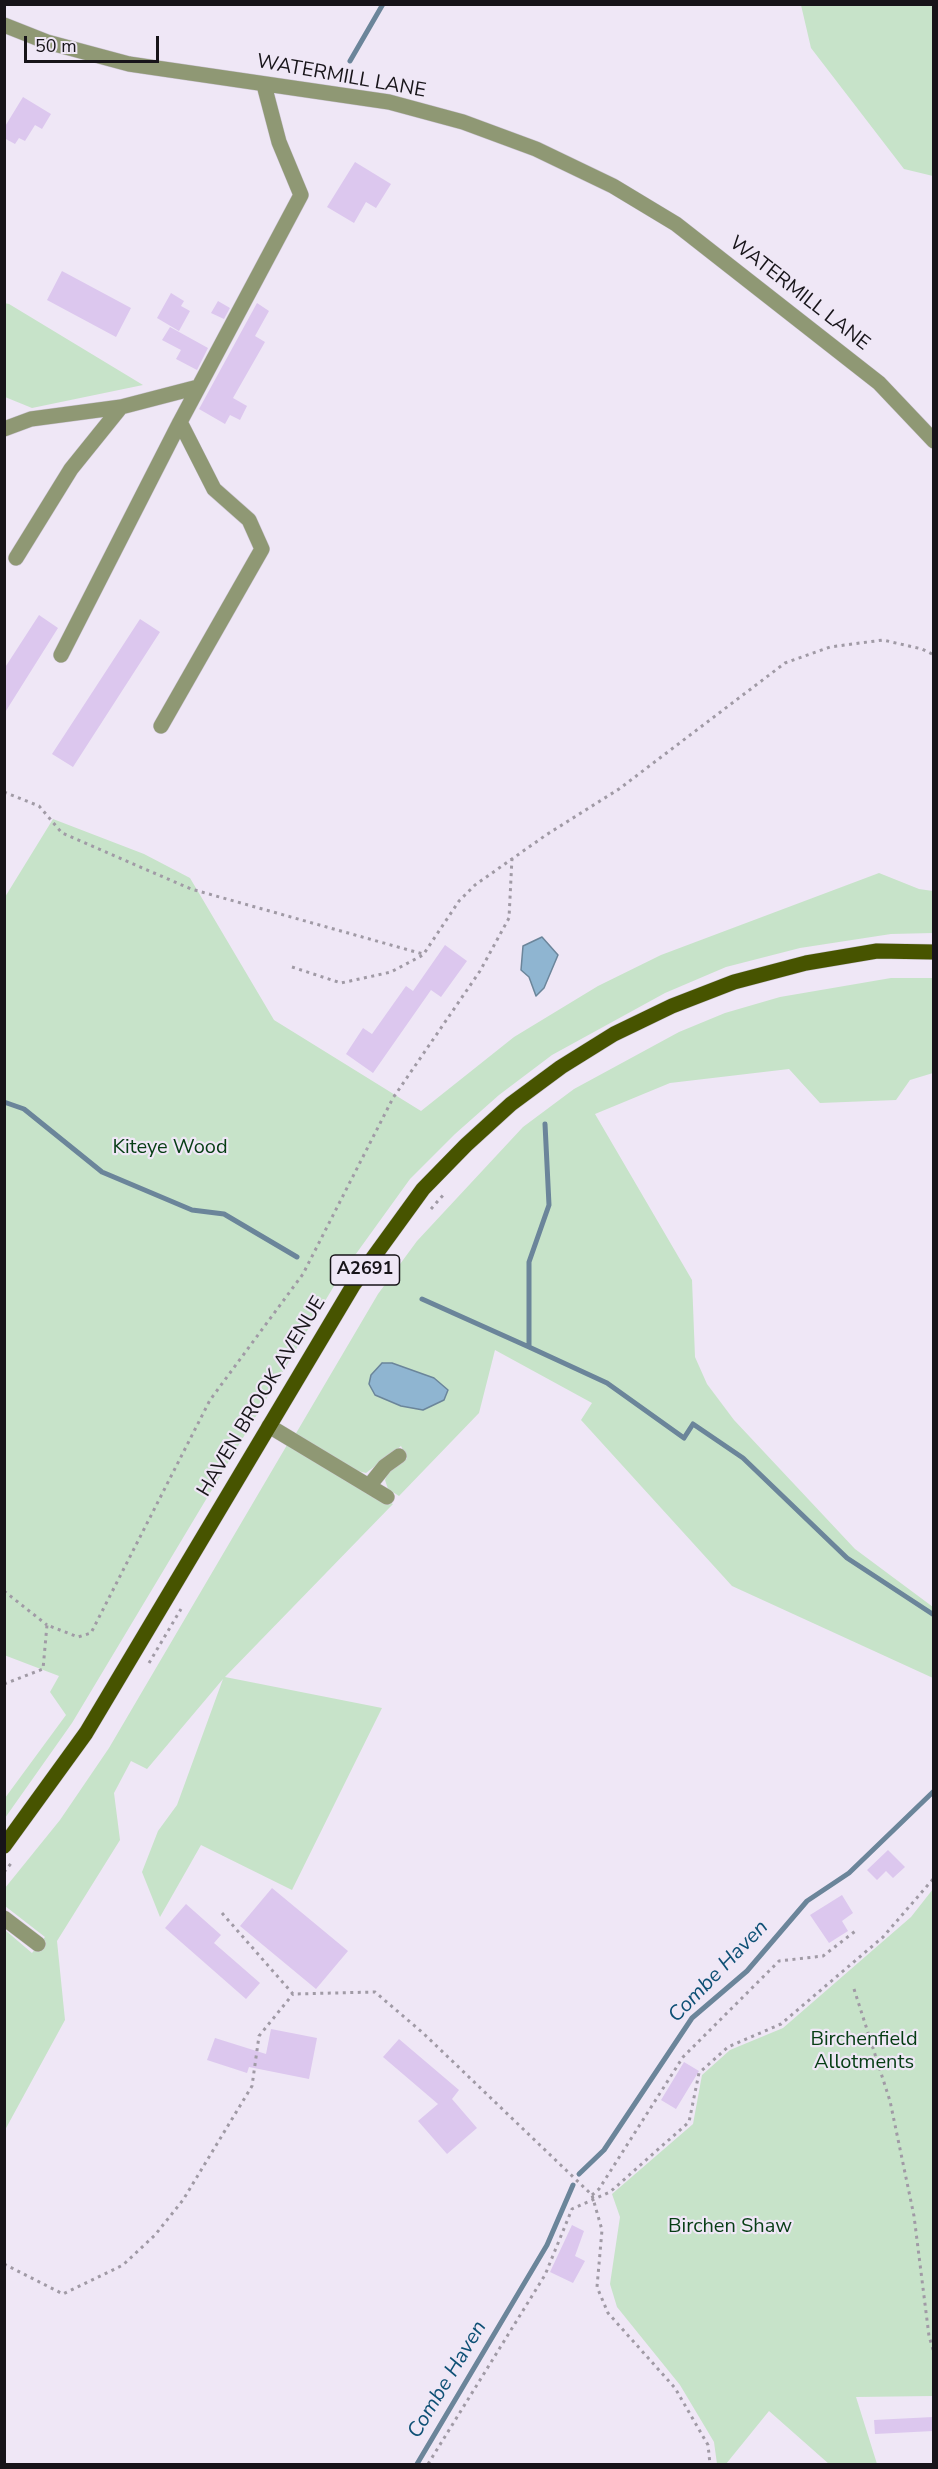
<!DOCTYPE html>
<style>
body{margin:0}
#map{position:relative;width:938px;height:2469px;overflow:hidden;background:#efe7f6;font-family:"Nunito Sans",sans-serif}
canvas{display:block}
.frame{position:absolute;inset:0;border:6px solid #171419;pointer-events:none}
.scale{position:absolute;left:24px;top:36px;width:135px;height:27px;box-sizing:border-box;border:3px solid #171419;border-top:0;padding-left:8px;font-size:18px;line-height:21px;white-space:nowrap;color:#171419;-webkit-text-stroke:4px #efe7f6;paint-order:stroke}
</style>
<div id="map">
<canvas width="938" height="2469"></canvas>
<div class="frame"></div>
<div class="scale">50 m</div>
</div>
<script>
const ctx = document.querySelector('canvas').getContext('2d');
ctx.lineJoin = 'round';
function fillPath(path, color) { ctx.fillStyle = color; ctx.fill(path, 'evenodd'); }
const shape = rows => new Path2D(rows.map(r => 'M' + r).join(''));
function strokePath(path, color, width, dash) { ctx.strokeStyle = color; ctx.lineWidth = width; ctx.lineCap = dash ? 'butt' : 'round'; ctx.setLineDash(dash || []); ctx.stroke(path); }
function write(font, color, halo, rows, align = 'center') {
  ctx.font = font + ' "Nunito Sans",sans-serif'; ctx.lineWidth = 4.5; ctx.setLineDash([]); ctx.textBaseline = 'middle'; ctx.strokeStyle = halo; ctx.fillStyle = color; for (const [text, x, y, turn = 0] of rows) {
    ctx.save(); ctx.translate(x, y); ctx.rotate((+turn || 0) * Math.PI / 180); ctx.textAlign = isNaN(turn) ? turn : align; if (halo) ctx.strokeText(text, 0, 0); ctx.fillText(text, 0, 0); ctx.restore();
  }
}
fillPath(shape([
 [801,5,933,5,933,176,904,169,811,48],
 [4,303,9,304,143,385,32,408,5,397],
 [53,819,144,854,190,878,274,1020,421,1111,514,1037,598,986,661,955,879,873,919,889,933,891,933,933,891,934,800,948,726,967,665,993,552,1055,499,1095,455,1134,410,1179,340,1276,72,1723,5,1818,5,1798,66,1715,50,1692,59,1676,4,1655,5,897],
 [891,978,933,978,933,1073,910,1080,896,1100,820,1103,789,1069,670,1083,595,1114,692,1280,695,1357,707,1384,734,1420,855,1549,933,1607,933,1678,732,1586,581,1420,592,1403,495,1350,479,1413,399,1496,388,1489,385,1480,389,1470,407,1458,401,1446,366,1473,354,1470,295,1435,378,1294,417,1241,523,1127,574,1089,679,1032,725,1013,780,997],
 [287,1445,393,1504,225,1677,382,1708,292,1890,201,1845,160,1917,142,1872,158,1831,177,1805,223,1679,147,1769,131,1761,114,1793,120,1840,57,1941,65,2020,5,2130,5,1930,32,1953,45,1937,5,1906,5,1888,60,1820,109,1748],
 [933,1889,933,2396,856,2397,877,2464,829,2464,769,2411,726,2464,717,2464,714,2442,680,2385,617,2307,610,2284,620,2217,612,2194,693,2124,702,2075,730,2050,783,2028,911,1917]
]), '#c7e3c9');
const water = shape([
 [542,937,558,955,544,988,536,996,529,977,521,970,523,946,542,937],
 [382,1363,392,1363,434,1378,448,1390,444,1400,423,1410,401,1406,375,1395,369,1384,371,1375,382,1363]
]);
fillPath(water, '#8fb5d1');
strokePath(water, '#6b859a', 1.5);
strokePath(shape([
 [350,61,383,4],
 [4,1102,24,1109,102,1172,192,1210,224,1214,297,1257],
 [545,1124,549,1205,529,1262,529,1347,607,1383,684,1438,693,1424,743,1458,847,1558,934,1615],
 [422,1299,529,1347],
 [579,2174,604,2150,692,2018,747,1971,807,1901,849,1873,934,1791],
 [417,2464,547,2245,573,2185]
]), '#6b859a', 5);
fillPath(shape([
 [23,97,51,114,42,129,35,125,25,141,19,138,15,144,4,138,4,128],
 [355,162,391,184,376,208,366,202,354,223,327,207],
 [62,271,131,308,116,337,47,300],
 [171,293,184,301,181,306,190,311,179,331,157,318],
 [218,301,230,308,224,319,211,313],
 [257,303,269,311,255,336,265,342,233,398,247,406,240,420,230,415,225,424,199,409],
 [170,327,208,348,197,370,176,359,181,350,162,340],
 [39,615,58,628,4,714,4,669],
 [140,619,160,632,73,767,52,754],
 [445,945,467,961,441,997,431,990,373,1073,346,1054,363,1028,372,1034,406,986,413,991],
 [888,1850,905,1867,893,1878,886,1871,877,1880,867,1870],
 [272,1888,348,1951,316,1989,240,1926],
 [842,1895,853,1913,842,1921,848,1931,829,1943,810,1915],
 [186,1904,221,1935,214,1943,260,1983,246,1999,165,1928],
 [271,2029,317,2038,309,2079,249,2067,247,2073,207,2060,215,2038,266,2054],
 [399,2039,459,2090,452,2099,477,2128,447,2154,418,2121,438,2104,383,2057],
 [684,2062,699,2071,676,2109,661,2100],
 [572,2225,584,2231,575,2256,585,2261,573,2283,550,2272],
 [933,2417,933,2431,875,2434,874,2420]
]), '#dcc7ee');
const minor = shape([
 [4,25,47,42,129,64,389,102,463,122,536,149,613,186,676,224,879,383,934,441],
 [4,429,31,419,121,407],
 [16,558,71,469,121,407,198,387],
 [61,655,180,422],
 [161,726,262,549,249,520,214,489,180,422,301,195,279,142,264,85],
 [269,1426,387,1497],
 [369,1486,385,1466,399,1456],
 [4,1918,38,1944]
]);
const major = shape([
 [4,1846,86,1733,354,1284,423,1189,466,1145,511,1104,561,1067,614,1034,672,1006,734,982,806,963,877,951,934,952]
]);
strokePath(minor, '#ccc5d3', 16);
strokePath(major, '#ccc5d3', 16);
strokePath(shape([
 [4,792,39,806,62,833,191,889,423,954],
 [292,967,341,983,391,972,423,955,459,901,475,885,546,835,619,789,785,663,830,647,883,640,922,649,934,655],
 [431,1209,444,1194],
 [4,1591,47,1625],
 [149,1663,181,1609],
 [4,1684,43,1669,47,1625,78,1637,91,1633,210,1400,303,1274,393,1098,480,971,509,918,512,858],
 [4,1872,13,1861],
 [222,1913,293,1994,375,1992,423,2033,592,2195,602,2230,597,2287,608,2313,675,2388,708,2445,710,2464],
 [854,1989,890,2101,914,2216,929,2336,934,2353],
 [592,2195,599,2189,683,2057,779,1961,823,1956,858,1929],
 [4,2264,63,2294,123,2265,155,2235,183,2200,252,2086,259,2036,293,1994],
 [428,2464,545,2275,572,2209,610,2192,689,2122,699,2073,728,2047,781,2024,883,1937,934,1878]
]), '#a09aa5', 3, [3, 4.5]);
strokePath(minor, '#8f9874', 15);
strokePath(major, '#475400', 15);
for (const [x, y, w] of [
 [365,1270,69]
]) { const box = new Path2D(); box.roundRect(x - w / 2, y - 15, w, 30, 4.5); ctx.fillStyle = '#efe7f6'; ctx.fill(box); strokePath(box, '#171419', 1.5); }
write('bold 18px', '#171419', null, [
 ["A2691",365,1270]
]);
write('20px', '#171419', '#efe7f6', [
 ["WATERMILL LANE",341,77,10],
 ["WATERMILL LANE",799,294,38],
 ["HAVEN BROOK AVENUE",262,1397,-59]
]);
write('20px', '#063d14', '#efe7f6', [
 ["Kiteye Wood",170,1148],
 ["Birchenfield",864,2040],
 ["Allotments",864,2063],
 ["Birchen Shaw",730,2227]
]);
write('italic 21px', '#0e5075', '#efe7f6', [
 ["Combe Haven",719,1972,-46],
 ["Combe Haven",448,2380,-59]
]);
</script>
